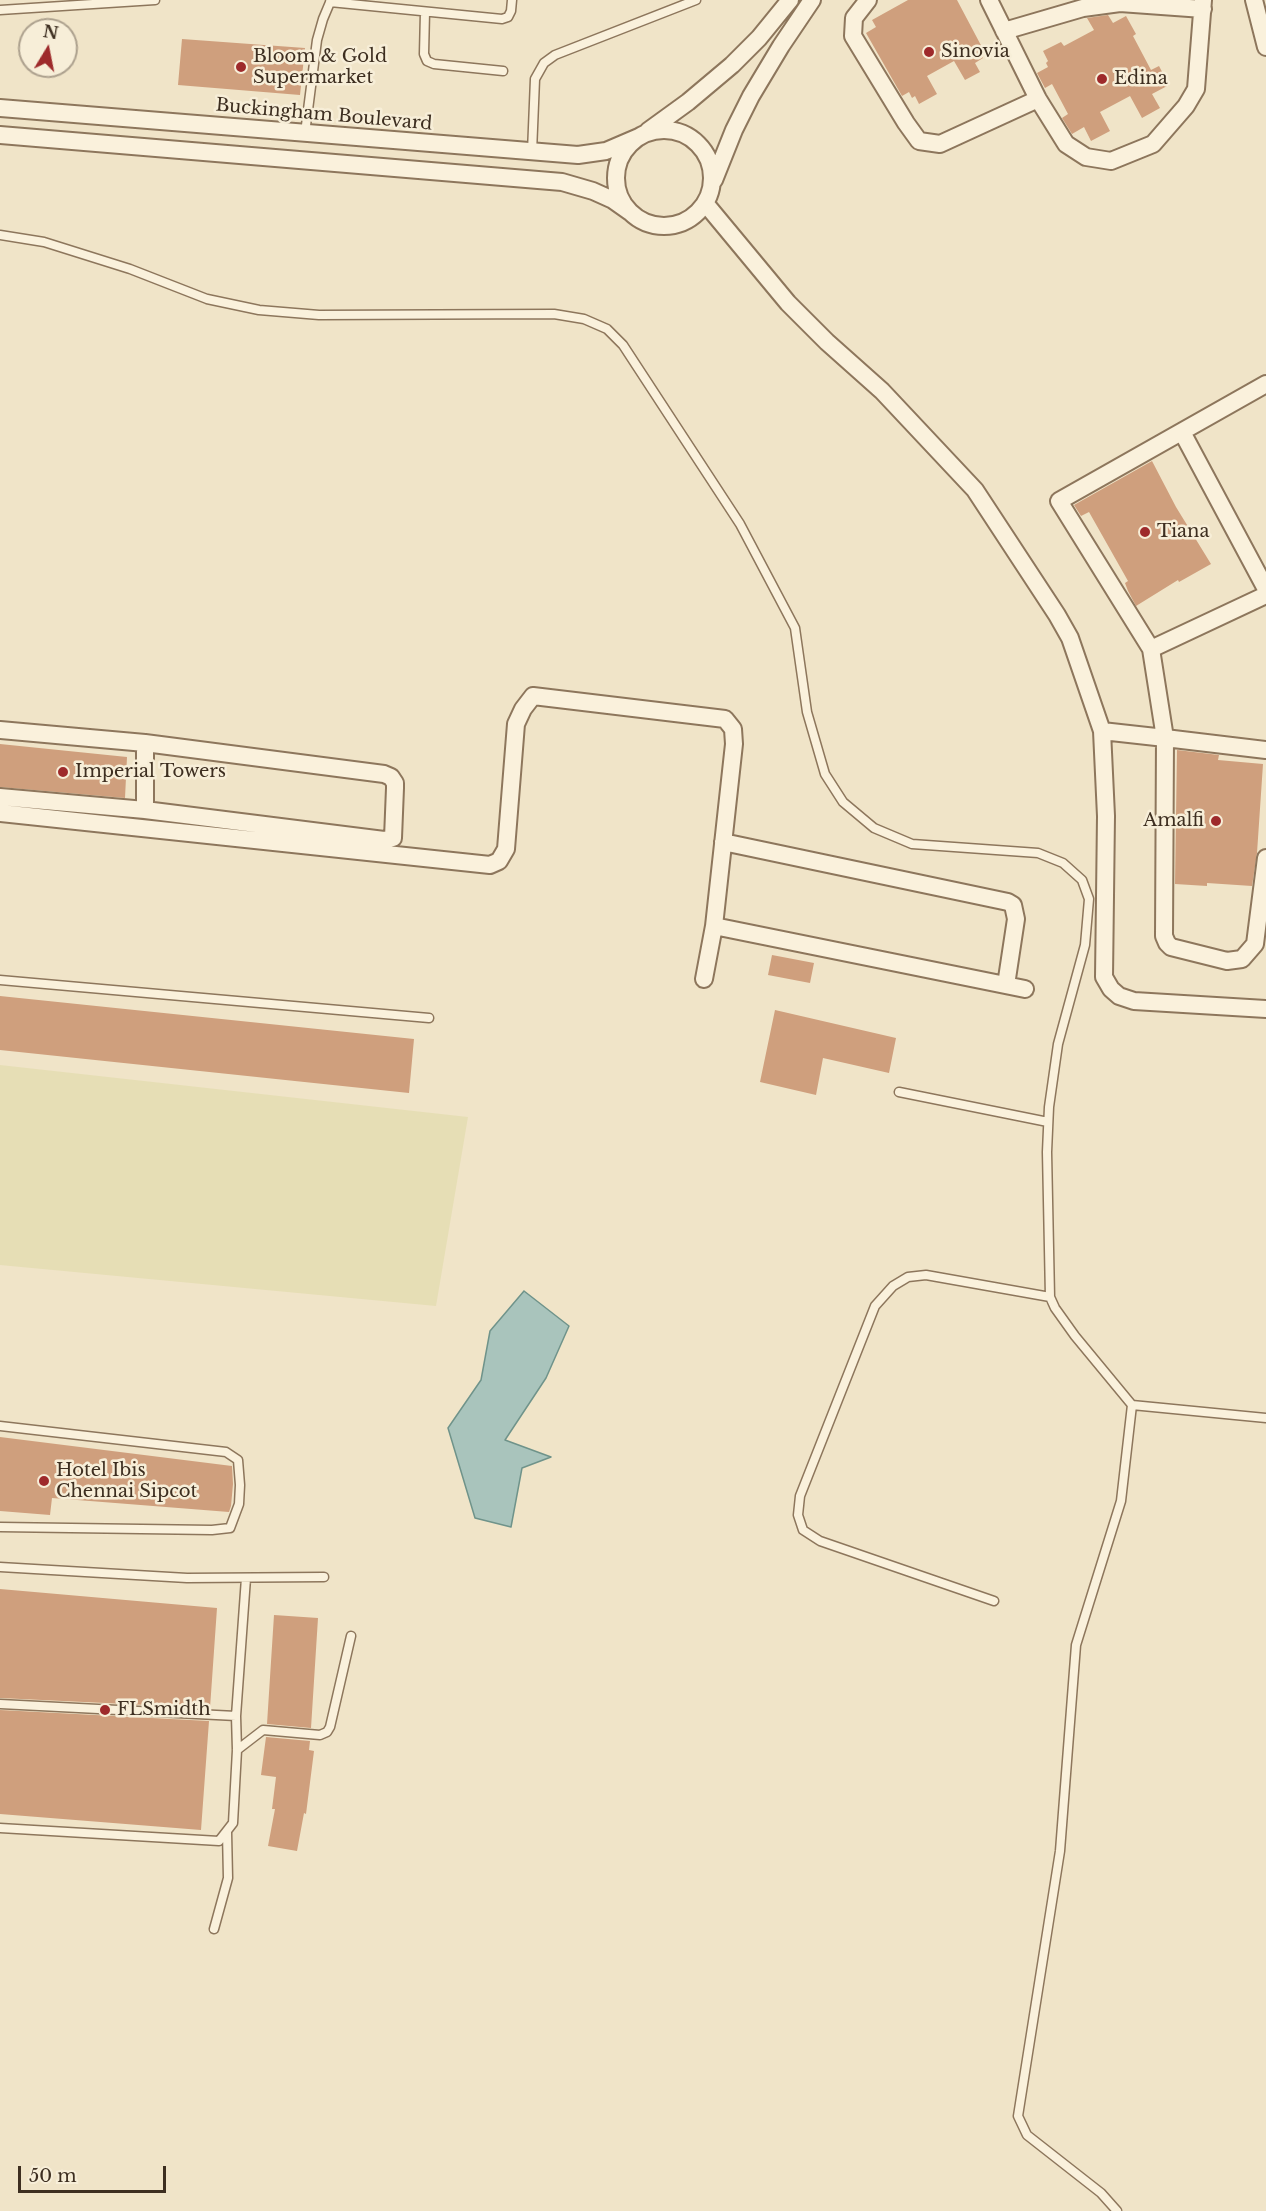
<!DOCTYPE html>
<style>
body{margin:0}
#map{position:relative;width:1266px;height:2211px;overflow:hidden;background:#f0e4c8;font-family:"Libre Baskerville",serif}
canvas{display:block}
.north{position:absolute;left:18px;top:18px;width:60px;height:60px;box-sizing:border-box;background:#f7eed8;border:2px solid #ada18e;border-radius:50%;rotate:10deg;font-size:16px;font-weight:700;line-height:24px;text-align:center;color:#3d2e20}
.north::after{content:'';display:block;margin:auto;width:21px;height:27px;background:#9e2a2b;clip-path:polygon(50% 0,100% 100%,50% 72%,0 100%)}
.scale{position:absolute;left:18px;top:2166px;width:148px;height:27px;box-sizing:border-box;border:3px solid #3d2e20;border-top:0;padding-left:8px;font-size:18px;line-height:21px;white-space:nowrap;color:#3d2e20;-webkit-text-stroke:4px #f7eed8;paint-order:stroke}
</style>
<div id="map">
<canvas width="1266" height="2211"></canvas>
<div class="north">N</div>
<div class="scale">50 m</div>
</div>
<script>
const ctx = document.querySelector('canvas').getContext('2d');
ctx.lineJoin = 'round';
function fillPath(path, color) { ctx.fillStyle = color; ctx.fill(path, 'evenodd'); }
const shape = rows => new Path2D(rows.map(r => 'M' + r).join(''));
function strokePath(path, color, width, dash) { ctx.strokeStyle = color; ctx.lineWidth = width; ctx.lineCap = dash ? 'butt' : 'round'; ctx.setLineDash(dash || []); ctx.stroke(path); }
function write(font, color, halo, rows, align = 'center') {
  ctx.font = font + ' "Libre Baskerville",serif'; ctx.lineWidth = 5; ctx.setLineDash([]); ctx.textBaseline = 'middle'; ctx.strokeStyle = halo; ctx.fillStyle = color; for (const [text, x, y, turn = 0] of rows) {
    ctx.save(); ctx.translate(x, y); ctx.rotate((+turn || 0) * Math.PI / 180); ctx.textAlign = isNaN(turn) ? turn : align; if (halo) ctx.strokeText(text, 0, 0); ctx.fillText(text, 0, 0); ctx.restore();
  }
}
fillPath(shape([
 [0,1065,468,1117,436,1306,0,1265]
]), '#e6deb5');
const water = shape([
 [524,1291,569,1326,546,1378,505,1440,551,1457,522,1468,511,1527,475,1518,448,1428,481,1380,490,1331,524,1291]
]);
fillPath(water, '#a9c4bc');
strokePath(water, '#6f938a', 1.5);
fillPath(shape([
 [908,0,957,0,984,51,980,53,983,58,975,63,980,72,965,80,954,61,927,76,937,94,919,104,915,96,912,98,909,92,902,96,866,33,876,27,872,20],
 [1108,15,1113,23,1126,16,1136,34,1133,36,1151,70,1159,66,1169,85,1152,94,1160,108,1142,118,1130,96,1100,112,1110,131,1091,141,1084,127,1072,134,1062,118,1068,114,1052,84,1045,88,1037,73,1048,67,1046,63,1048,61,1043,51,1061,42,1064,46,1094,30,1087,18],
 [182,39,305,48,300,95,178,85],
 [1152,461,1176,507,1211,564,1179,582,1178,580,1136,606,1128,591,1125,583,1128,581,1089,512,1081,516,1074,505],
 [0,744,127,757,125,798,0,787],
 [1177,750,1219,755,1218,760,1263,764,1257,853,1252,886,1207,883,1207,886,1175,884],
 [772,955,814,963,810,983,768,975],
 [0,996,414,1039,409,1093,0,1050],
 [775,1010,896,1038,889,1073,823,1058,816,1095,760,1082],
 [0,1437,232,1466,233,1484,231,1506,229,1512,52,1498,50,1515,0,1511],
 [0,1589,217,1608,210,1708,0,1698],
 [274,1615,318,1618,311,1728,267,1724],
 [0,1710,209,1721,201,1830,0,1814],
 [266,1737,310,1741,309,1750,314,1751,306,1814,304,1813,297,1851,268,1846,275,1809,272,1809,276,1777,261,1775]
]), '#cf9f7d');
const service = shape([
 [330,2,502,19,508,17,511,11,512,0],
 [0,10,155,0],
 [425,12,424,54,427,61,434,64,503,71],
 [305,133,317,40,323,19,331,0],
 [532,152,535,79,544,63,555,55,696,0],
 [0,235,44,242,130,269,207,299,259,310,319,315,554,314,584,319,607,329,623,345,740,524,795,628,807,712,825,774,843,802,874,828,912,844,1038,853,1063,863,1082,880,1089,899,1085,945,1058,1044,1049,1107,1047,1152,1050,1297,1055,1308,1075,1336,1132,1405,1266,1418],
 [0,980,429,1018],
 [899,1092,1048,1122],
 [0,1426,226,1452,238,1460,240,1485,239,1504,230,1528,212,1530,0,1527],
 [0,1567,187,1578,324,1577],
 [994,1601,820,1541,803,1530,798,1515,800,1496,875,1306,893,1286,908,1277,926,1275,1050,1297],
 [0,1704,236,1716],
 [237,1750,263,1730,320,1735,327,1732,330,1727,351,1636],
 [0,1828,219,1841,233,1823,237,1750,236,1716,246,1578],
 [214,1929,228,1878,227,1832],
 [1117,2211,1101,2193,1027,2135,1018,2116,1060,1851,1076,1645,1121,1501,1132,1405]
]);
const minor = shape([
 [868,0,854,18,853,36,906,123,919,141,940,144,1038,99],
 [989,0,1038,99,1066,144,1086,157,1111,161,1153,144,1186,106,1196,89,1203,0],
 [1254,0,1266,47],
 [1004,31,1083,8,1120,3,1203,9],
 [0,108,578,155,606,151,641,136],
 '616 178a48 48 0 1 1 96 0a48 48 0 1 1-96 0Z',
 [648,131,688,102,732,65,759,38,790,0],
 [0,135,562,182,593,191,613,200,630,212],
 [714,180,734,130,751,96,781,46,812,0],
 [705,203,788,303,827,342,882,391,975,490,1057,615,1070,638,1102,731,1106,816,1104,977,1111,989,1119,996,1134,1001,1266,1009],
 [1182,432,1266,589],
 [1151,649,1266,595],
 [0,730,145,743,384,774,391,777,395,783,395,788,393,838,384,840,145,810,0,797],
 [1102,731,1165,738,1151,649,1059,501,1266,384],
 [145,743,145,810],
 [1266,750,1165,738,1164,936,1167,943,1171,947,1227,961,1242,959,1255,944,1266,858],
 [0,813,490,865,499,861,506,849,516,724,523,709,533,696,725,719,733,729,734,744,714,926,704,979],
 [723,842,1008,902,1013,905,1016,919,1006,985],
 [714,926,1025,989]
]);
strokePath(service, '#8d765c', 11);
strokePath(minor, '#8d765c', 20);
strokePath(service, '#faf1dc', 8);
strokePath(minor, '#faf1dc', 16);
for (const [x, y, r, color] of [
 [929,52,6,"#9e2a2b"],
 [241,67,6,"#9e2a2b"],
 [1102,79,6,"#9e2a2b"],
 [1145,532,6,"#9e2a2b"],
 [63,772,6,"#9e2a2b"],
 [1216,821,6,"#9e2a2b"],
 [44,1481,6,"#9e2a2b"],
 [105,1710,6,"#9e2a2b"]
]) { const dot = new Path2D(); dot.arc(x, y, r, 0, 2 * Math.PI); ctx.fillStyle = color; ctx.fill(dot); strokePath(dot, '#f7eed8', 2); }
write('18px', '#3d2e20', '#f7eed8', [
 ["Sinovia",941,52],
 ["Bloom & Gold",253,57],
 ["Supermarket",253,78],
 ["Edina",1114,79],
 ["Tiana",1157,532],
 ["Imperial Towers",75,772],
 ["Amalfi",1204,821,"right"],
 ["Hotel Ibis",56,1471],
 ["Chennai Sipcot",56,1492],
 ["FLSmidth",117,1710]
], 'left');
write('18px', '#3d2e20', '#f7eed8', [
 ["Buckingham Boulevard",324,115,5]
]);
</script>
